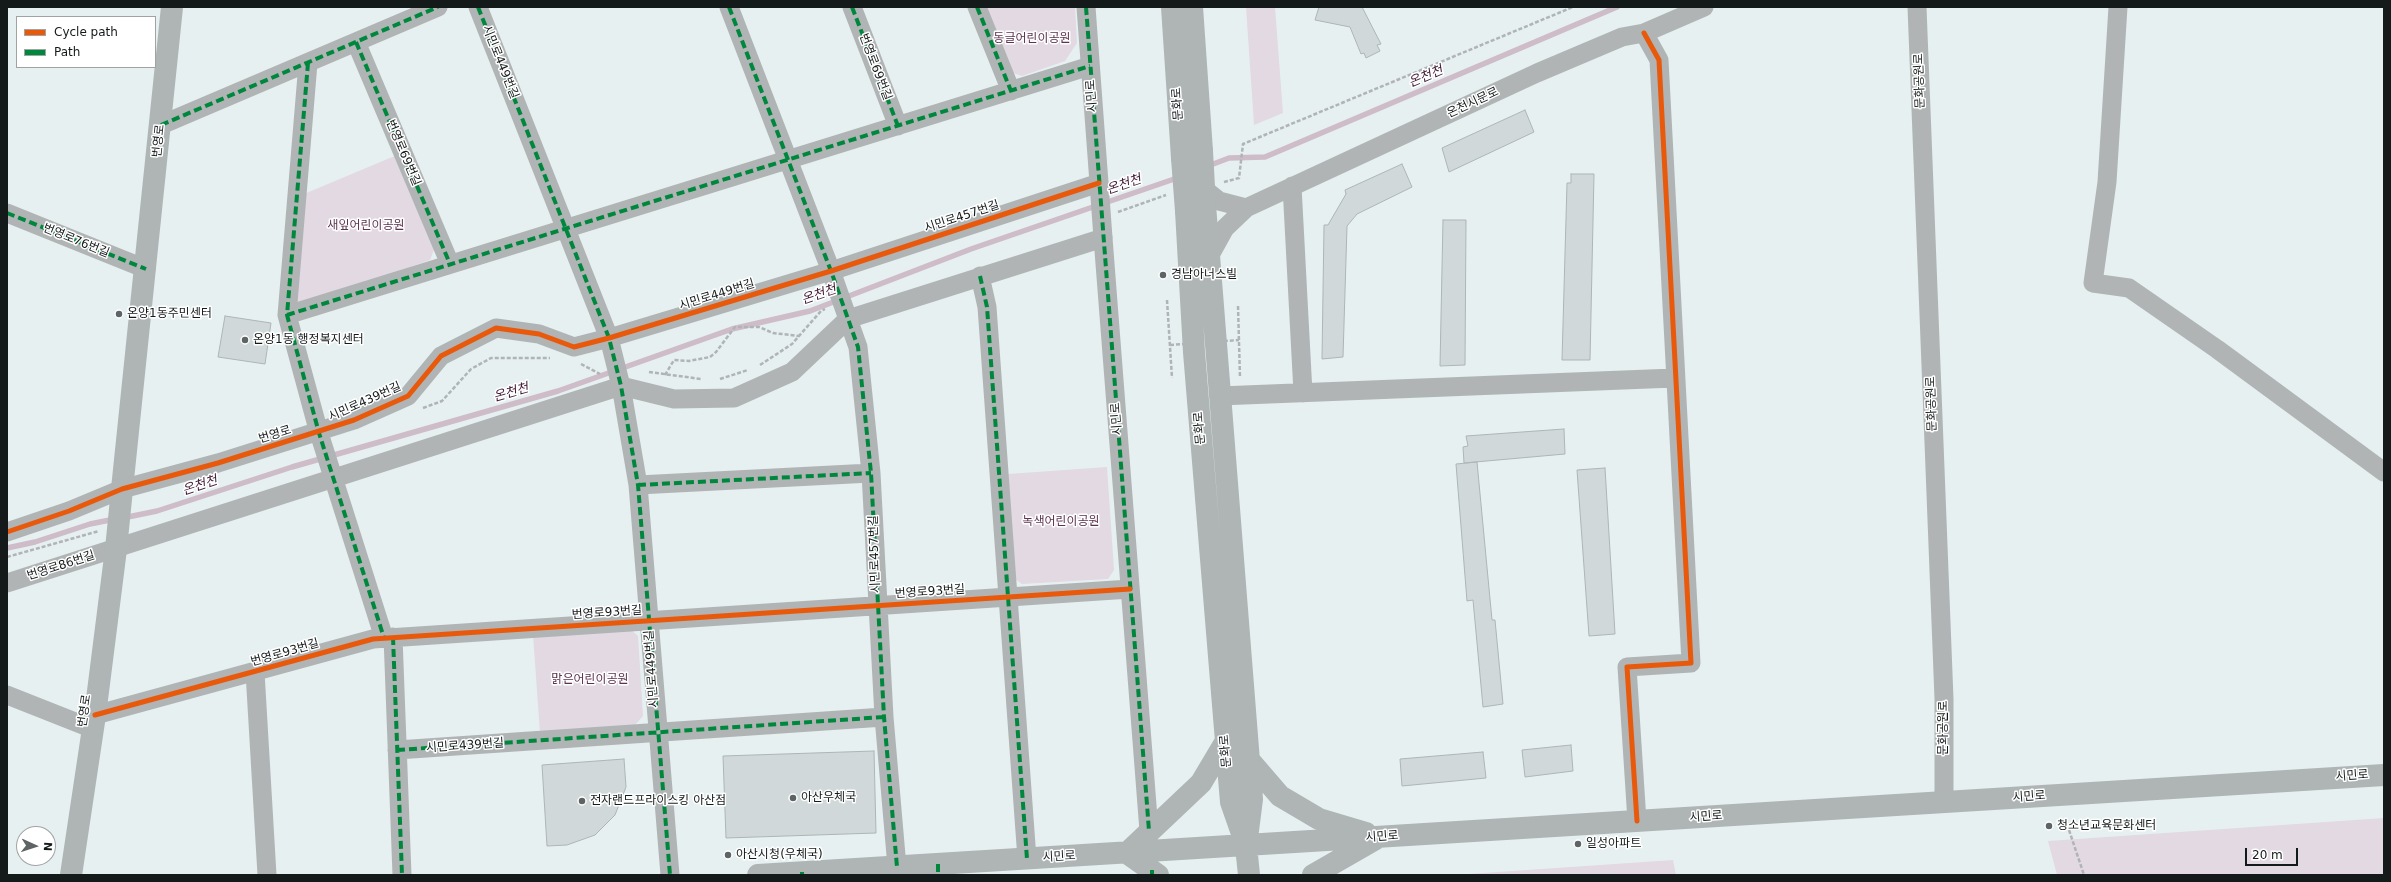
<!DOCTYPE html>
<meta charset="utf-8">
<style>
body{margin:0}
#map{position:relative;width:2391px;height:882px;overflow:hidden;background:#e6f0f1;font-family:"DejaVu Sans",sans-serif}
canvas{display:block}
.frame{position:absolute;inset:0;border:8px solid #14191a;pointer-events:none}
.legend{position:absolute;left:16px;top:16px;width:140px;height:52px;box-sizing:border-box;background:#fff;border:1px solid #a1a3a3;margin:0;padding:5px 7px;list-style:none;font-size:12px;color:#14191a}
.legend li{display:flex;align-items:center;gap:8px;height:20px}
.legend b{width:20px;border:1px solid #a1a3a3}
.north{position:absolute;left:16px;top:826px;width:40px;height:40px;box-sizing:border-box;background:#fff;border:1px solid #a1a3a3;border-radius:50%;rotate:93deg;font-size:11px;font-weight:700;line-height:16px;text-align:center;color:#14191a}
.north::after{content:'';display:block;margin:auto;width:14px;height:18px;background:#5e6465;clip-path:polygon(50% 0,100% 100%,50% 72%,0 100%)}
.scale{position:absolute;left:2245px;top:848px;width:53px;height:18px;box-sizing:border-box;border:2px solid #14191a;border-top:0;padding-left:5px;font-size:12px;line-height:14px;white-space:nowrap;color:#14191a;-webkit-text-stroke:3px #fff;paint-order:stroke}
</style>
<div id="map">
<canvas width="2391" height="882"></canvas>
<div class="frame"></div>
<ul class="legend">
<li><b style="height:5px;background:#e8590c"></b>Cycle path</li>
<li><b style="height:5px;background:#00873e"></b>Path</li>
</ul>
<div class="north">N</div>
<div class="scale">20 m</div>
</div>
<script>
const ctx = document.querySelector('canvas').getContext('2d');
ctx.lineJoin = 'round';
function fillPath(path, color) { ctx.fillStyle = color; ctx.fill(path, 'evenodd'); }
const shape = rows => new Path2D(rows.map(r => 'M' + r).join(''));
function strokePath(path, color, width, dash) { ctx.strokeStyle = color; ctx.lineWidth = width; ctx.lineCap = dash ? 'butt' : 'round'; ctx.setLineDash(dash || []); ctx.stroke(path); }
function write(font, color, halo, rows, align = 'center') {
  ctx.font = font + ' "DejaVu Sans","Noto Sans KR",sans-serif'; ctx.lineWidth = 3; ctx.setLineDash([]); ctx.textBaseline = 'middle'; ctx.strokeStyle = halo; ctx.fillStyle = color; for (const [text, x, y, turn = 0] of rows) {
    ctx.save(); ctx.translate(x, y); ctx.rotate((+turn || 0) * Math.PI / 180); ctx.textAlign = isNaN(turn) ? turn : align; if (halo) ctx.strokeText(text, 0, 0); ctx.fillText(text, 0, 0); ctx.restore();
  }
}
fillPath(shape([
 [986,7,1075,7,1077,43,1065,61,1022,76,1010,72],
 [1246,7,1275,7,1283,113,1254,125],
 [397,155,435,247,430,260,302,305,293,298,304,194],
 [1107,467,1114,570,1108,579,1022,584,1015,579,1008,474],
 [629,628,638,636,643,716,634,726,540,733,533,635],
 [2384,818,2384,875,2057,875,2048,841],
 [1673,860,1676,875,1454,875]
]), '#e2d9e2');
strokePath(shape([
 [1208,166,1229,158,1265,157,1617,7],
 [123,518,157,511,292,467,558,391,732,329,810,311,971,249,1180,177],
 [7,548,35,542,90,524,115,519]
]), '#cebcc9', 5.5);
const building = shape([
 [1319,7,1362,7,1381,44,1377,45,1380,51,1366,58,1364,53,1361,54,1350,27,1315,20,1319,7],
 [1525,110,1534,132,1449,172,1442,148,1525,110],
 [1402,164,1412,187,1357,214,1347,226,1343,357,1322,359,1324,225,1328,225,1346,194,1345,190,1402,164],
 [1571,174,1594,174,1590,360,1562,360,1567,183,1571,183,1571,174],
 [1443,220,1466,220,1465,365,1440,366,1443,220],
 [225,316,271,323,265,364,218,357,225,316],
 [1564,429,1565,454,1464,463,1463,447,1468,446,1466,436,1564,429],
 [1477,462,1492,620,1495,620,1503,704,1483,707,1473,600,1467,601,1456,464,1477,462],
 [1605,468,1615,634,1589,636,1577,470,1605,468],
 [1571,745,1573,771,1525,777,1522,750,1571,745],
 [874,751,876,833,726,838,723,756,874,751],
 [1483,752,1486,778,1402,786,1400,759,1483,752],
 [624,759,626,787,615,815,595,835,567,845,547,846,542,765,624,759]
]);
fillPath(building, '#d1d8d9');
strokePath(building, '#adb5b5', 1);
strokePath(shape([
 [1224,182,1239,178,1243,144,1573,7],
 [1118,212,1166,195],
 [1167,300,1172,378],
 [1238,306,1240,378],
 [581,364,600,374],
 [760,365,792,344,821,311,825,309],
 [649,372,701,379],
 [665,375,674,360,689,361,710,357,716,352,735,327,759,327,773,333,799,336],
 [720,379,748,370],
 [423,408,442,401,471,369,491,358,550,358],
 [7,557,99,531],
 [2069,830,2084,875]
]), '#b0b4b6', 2.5, [4, 2]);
strokePath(shape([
 [478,7,609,338],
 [729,7,831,271],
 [852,7,898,126],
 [977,7,1011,91],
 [1917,7,1944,699,1944,802],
 [2118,7,2107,182,2093,283,2129,288,2217,349,2384,472],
 [356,42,450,264],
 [308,63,287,315,319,433,384,638],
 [161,125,438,7],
 [1292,186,1303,393],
 [1204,189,1219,201,1246,208],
 [7,213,146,269],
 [1209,257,1225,228,1246,208,1537,73,1622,37,1644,33,1704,7],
 [980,276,987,307,1027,859],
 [287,315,1090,66],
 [848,319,858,347,871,473,884,717,897,867],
 [621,386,638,485,670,875],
 [1219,396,1674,378],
 [638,485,871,473],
 [7,532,69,511,122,489,218,463,354,420,408,396,441,356,496,328,539,334,574,347,609,338,831,271,1099,183,1086,7],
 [7,583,621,386,674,399,734,398,792,372,848,319,1103,238,1149,831],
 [393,637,402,875],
 [255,672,267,875],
 [7,695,93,729],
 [95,715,373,639,1130,589],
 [397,750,884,717],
 [1637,821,1627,667,1691,663,1659,60,1644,33]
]), '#b0b4b4', 19);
strokePath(shape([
 [1172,7,1182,158],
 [1192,7,1202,151],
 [1205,205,1252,799,1246,846,1249,875],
 [1186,211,1194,352,1231,802,1245,842],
 [122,489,172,7],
 [1249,760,1280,796,1319,819,1366,833],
 [71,875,95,715,116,549],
 [758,875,2384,775],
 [1158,875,1127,853,1201,783,1226,741],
 [1313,875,1374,840]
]), '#afb4b4', 22);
strokePath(shape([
 [1170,345,1239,340]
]), '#b0b4b6', 2.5, [4, 2]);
strokePath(shape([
 [1099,183,1103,238],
 [831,271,848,319],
 [609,338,621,386]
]), '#b0b4b4', 19);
strokePath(shape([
 [1202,151,1205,205],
 [1182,158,1186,211],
 [116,549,122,489]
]), '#afb4b4', 22);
strokePath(shape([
 [478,7,609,338,621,386,638,485,670,875],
 [729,7,831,271,858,347,871,473,884,717,897,867],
 [852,7,898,126],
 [977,7,1011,91],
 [1086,7,1149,831],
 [356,42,450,264],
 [308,63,287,315,319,433,384,638],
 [161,125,438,7],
 [7,213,146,269],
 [980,276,987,307,1027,859],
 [287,315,1090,66],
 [638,485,871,473],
 [393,637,402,875],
 [397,750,884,717],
 [938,864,938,875],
 [1152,870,1152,875],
 [802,872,802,875]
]), '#00873e', 4, [8, 4]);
strokePath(shape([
 [7,532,69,511,122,489,218,463,354,420,408,396,441,356,496,328,539,334,574,347,609,338,831,271,1099,183],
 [95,715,373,639,1130,589],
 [1637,821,1627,667,1691,663,1659,60,1644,33]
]), '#e8590c', 5);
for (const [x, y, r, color] of [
 [1163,275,4,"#5e6465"],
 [119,314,4,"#5e6465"],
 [245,340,4,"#5e6465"],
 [793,798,4,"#5e6465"],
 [582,801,4,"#5e6465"],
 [2049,826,4,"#5e6465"],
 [1578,844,4,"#5e6465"],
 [728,855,4,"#5e6465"]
]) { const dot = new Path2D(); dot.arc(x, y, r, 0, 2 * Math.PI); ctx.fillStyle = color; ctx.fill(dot); strokePath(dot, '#fff', 1.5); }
write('12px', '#5c324e', '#fff', [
 ["동글어린이공원",1032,39],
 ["새잎어린이공원",366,226],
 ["녹색어린이공원",1061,522],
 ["맑은어린이공원",590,680]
]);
write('12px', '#14191a', '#fff', [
 ["시민로449번길",500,62,68],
 ["번영로69번길",875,67,69],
 ["문화공원로",1920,81,-92],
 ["시민로",1092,96,-94],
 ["온천시문로",1473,103,-25],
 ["문화로",1178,104,-94],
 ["번영로",159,141,-84],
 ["번영로69번길",403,153,67],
 ["시민로457번길",962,217,-18],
 ["번영로76번길",76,241,22],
 ["시민로449번길",717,295,-17],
 ["시민로439번길",365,402,-24],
 ["문화공원로",1932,404,-92],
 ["시민로",1117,419,-94],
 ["문화로",1200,428,-95],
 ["번영로",275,435,-17],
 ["시민로457번길",875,554,-92],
 ["번영로86번길",61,566,-18],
 ["번영로93번길",930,592,-4],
 ["번영로93번길",607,613,-4],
 ["번영로93번길",285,653,-16],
 ["시민로449번길",652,669,-94],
 ["번영로",85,711,-82],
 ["문화공원로",1944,728,-90],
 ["시민로439번길",465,746,-4],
 ["문화로",1226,751,-95],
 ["시민로",2352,776,-4],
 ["시민로",2029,797,-4],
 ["시민로",1706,817,-4],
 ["시민로",1382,837,-4],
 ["시민로",1059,857,-3]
]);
write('12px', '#14191a', '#fff', [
 ["경남아너스빌",1171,275],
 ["온양1동주민센터",127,314],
 ["온양1동 행정복지센터",253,340],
 ["아산우체국",801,798],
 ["전자랜드프라이스킹 아산점",590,801],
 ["청소년교육문화센터",2057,826],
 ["일성아파트",1586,844],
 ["아산시청(우체국)",736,855]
], 'left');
write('italic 13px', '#411a35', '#fff', [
 ["온천천",1426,77,-23],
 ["온천천",1124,185,-19],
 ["온천천",819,295,-19],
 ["온천천",511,393,-16],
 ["온천천",200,486,-18]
]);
</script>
